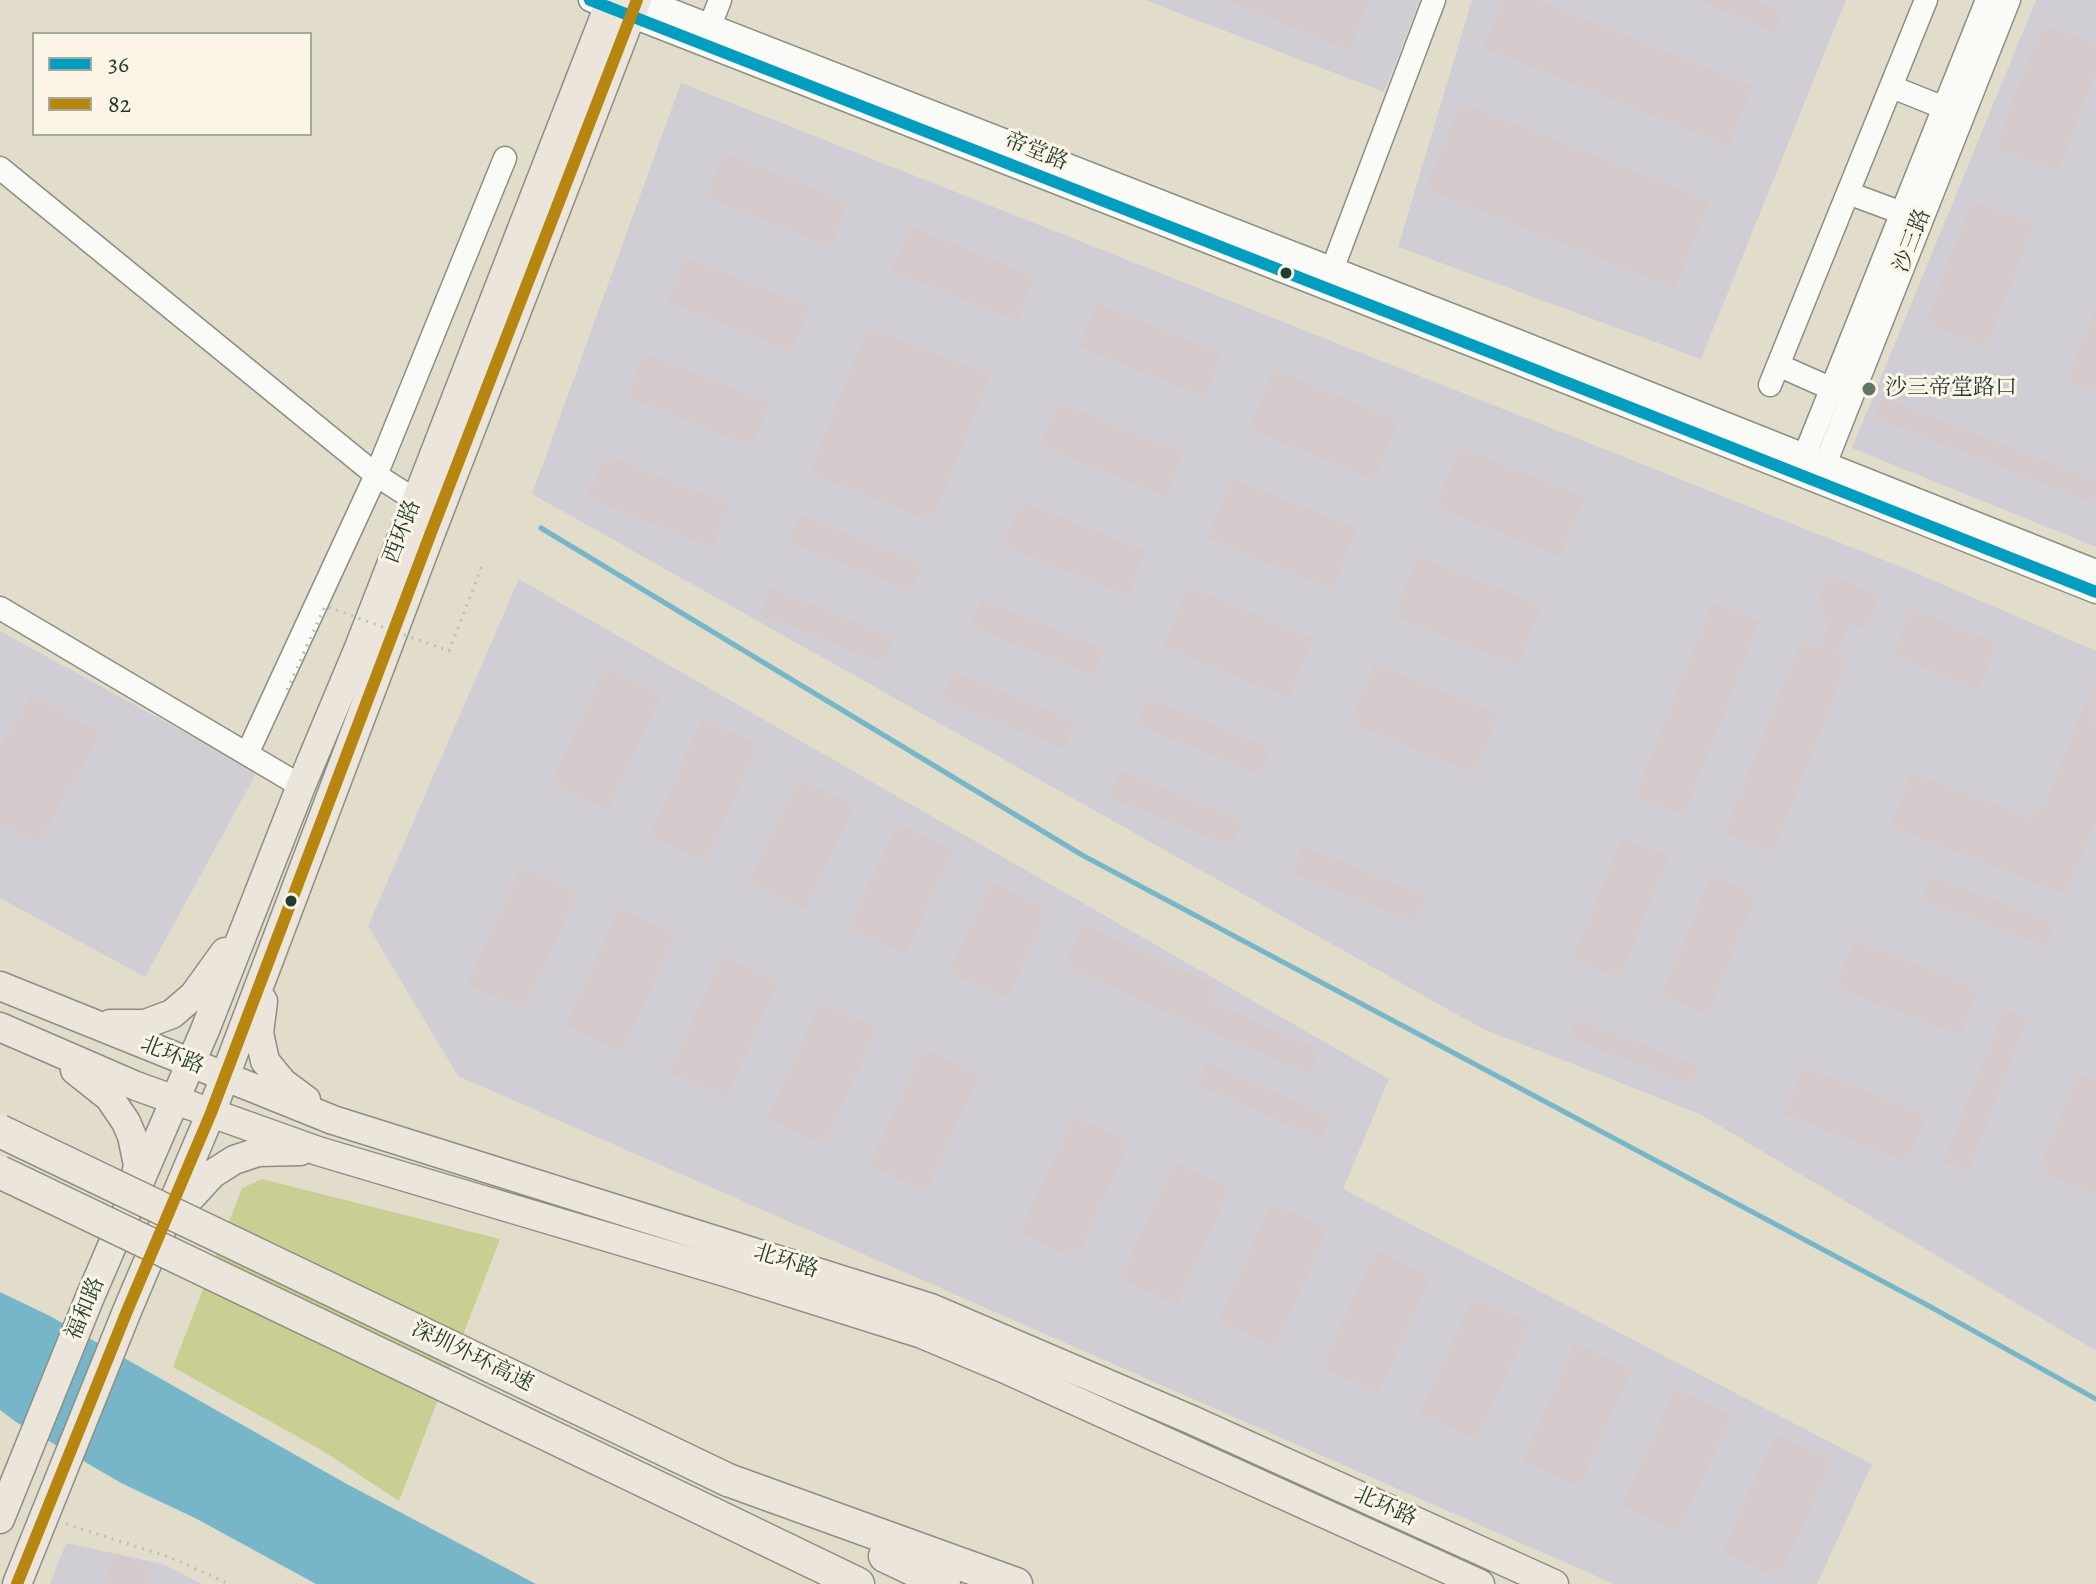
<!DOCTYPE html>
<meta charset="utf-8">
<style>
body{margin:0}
#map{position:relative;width:2096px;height:1584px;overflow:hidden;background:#e1ddca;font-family:Alegreya,serif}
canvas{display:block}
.legend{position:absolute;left:32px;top:32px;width:280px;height:104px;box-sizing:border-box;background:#fcf5e5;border:2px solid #a4ab9e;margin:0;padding:10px 14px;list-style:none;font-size:24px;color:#1f3d34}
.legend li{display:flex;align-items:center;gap:16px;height:40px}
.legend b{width:40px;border:2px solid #a4ab9e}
</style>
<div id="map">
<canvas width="2096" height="1584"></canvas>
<ul class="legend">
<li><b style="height:10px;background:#039ebf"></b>36</li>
<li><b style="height:10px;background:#b68610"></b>82</li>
</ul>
</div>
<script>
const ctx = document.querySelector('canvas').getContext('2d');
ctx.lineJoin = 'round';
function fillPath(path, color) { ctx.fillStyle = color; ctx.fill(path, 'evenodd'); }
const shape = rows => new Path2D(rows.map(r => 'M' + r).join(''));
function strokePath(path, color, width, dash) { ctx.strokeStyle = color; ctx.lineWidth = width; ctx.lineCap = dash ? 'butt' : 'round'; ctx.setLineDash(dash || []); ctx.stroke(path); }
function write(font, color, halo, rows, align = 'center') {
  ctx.font = font + ' Alegreya,"Noto Serif SC",serif'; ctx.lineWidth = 6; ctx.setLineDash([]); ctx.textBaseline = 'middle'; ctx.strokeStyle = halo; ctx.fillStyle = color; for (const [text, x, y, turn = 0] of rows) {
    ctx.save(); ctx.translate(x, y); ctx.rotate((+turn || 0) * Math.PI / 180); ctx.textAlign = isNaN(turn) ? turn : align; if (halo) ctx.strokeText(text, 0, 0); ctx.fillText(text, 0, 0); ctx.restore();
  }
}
fillPath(shape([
 [1145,0,1420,0,1384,92],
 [1472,0,1846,0,1701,359,1398,247],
 [2036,0,2096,0,2096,547,1852,448],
 [681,83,1914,572,2096,651,2096,1351,1700,1114,1481,1028,532,494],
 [519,579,1389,1079,1343,1189,1872,1464,1817,1584,1614,1584,458,1076,368,926],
 [0,631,257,772,145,977,0,898],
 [66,1543,163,1564,202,1584,50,1584]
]), '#d0ced4');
fillPath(shape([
 [262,1179,500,1239,399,1501,323,1451,173,1367,242,1188]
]), '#c9ce92');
fillPath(shape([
 [0,1292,50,1316,345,1483,536,1584,316,1584,197,1519,123,1484,16,1422,0,1410]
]), '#77b6c9');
strokePath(shape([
 [541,528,1082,855,1929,1306,2096,1399]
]), '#77b6c9', 5);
fillPath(shape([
 [1224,0,1370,0,1349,51],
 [1503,0,1538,0,1753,86,1729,147,1483,48],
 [1696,0,1757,0,1784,11,1775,33],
 [2042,24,2096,44,2096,71,2058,172,1995,148],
 [1461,102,1710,201,1675,289,1425,189],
 [723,152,848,202,831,247,706,197],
 [1972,200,2034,224,1987,348,1925,324],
 [910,226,1035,276,1017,321,892,271],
 [685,257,810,307,792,352,667,302],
 [1096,303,1222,353,1204,397,1079,347],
 [2095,308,2096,308,2096,392,2067,381],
 [868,327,991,375,932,522,809,473],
 [645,353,770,403,752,447,627,397],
 [1273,369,1398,420,1374,480,1249,429],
 [1882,397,2096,480,2096,493,2092,503,1874,418],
 [1058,402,1184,452,1166,497,1040,446],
 [1460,447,1585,497,1560,557,1435,507],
 [605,454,730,504,712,548,587,498],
 [1232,478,1357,528,1332,589,1207,538],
 [1021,501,1146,551,1128,596,1003,546],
 [799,514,923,564,911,592,788,542],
 [1418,556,1542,606,1518,666,1393,616],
 [1829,574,1880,596,1866,630,1850,624,1837,654,1849,659,1773,853,1724,833,1801,640,1819,647,1831,618,1814,611],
 [770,587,894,637,883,664,759,614],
 [1188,587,1313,638,1289,698,1164,647],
 [981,599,1104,649,1093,676,970,626],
 [1712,602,1760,621,1684,815,1635,796],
 [1911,608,1997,643,1978,690,1893,655],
 [1374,663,1499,714,1475,774,1350,723],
 [605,667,662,693,608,810,551,784],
 [952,671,1075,721,1064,749,941,699],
 [2095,677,2096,821,2067,895,1890,827,1911,772,2031,818,2036,805,2044,808],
 [31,694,101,733,38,844,0,823,0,748],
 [1148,698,1272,748,1260,775,1137,725],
 [702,719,759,745,706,862,649,836],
 [1119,770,1243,820,1232,847,1108,797],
 [798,779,855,805,805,910,748,883],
 [898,824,954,851,905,955,848,928],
 [1622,837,1669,857,1620,978,1572,959],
 [1303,846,1426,896,1415,923,1292,873],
 [521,867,578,892,524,1010,467,984],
 [1711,875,1757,894,1708,1015,1661,996],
 [1931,876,2056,922,2047,947,1922,901],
 [990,882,1049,908,1007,999,949,972],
 [619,908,676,934,622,1052,565,1026],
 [1083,924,1215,985,1208,1000,1320,1050,1309,1074,1196,1026,1064,965],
 [1854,940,1979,988,1960,1036,1835,987],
 [722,955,779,981,726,1098,669,1072],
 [820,1002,877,1028,824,1145,767,1119],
 [2004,1008,2028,1018,1968,1172,1943,1162],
 [1576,1018,1698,1066,1691,1086,1569,1037],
 [923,1048,980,1074,926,1191,869,1165],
 [1207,1062,1331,1116,1321,1139,1197,1085],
 [1803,1066,1927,1115,1908,1163,1784,1114],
 [2077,1073,2096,1080,2096,1195,2038,1172],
 [1073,1116,1130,1142,1076,1259,1019,1233],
 [1174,1162,1230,1188,1177,1305,1120,1279],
 [1271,1203,1328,1229,1275,1347,1218,1321],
 [1375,1250,1432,1276,1378,1393,1321,1368],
 [1473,1297,1530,1323,1476,1440,1419,1414],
 [1575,1343,1632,1369,1579,1487,1522,1461],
 [1675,1389,1732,1415,1678,1532,1621,1506],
 [1776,1434,1833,1460,1779,1578,1722,1551],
 [116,1553,152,1567,145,1584,104,1584]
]), '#d4cacb');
const minor = shape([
 [590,0,1510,360,2096,592],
 [645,0,1518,341,2096,571],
 [706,36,720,0],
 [1892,87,1957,113],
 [0,168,376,475,415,500],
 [1848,193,1902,213],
 [1327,283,1434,0],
 [1778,365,1832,389],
 [1770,385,1926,0],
 [1800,467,1987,0],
 [1820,477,2009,0],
 [0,608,301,786],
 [247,754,376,475,505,158]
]);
const major = shape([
 [0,986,333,1120,931,1308,1192,1420,1554,1584],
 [263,1001,259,1033,265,1061,283,1083,306,1100],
 [110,1024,145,1024,172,1014,194,995,225,952],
 [0,1027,136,1086,318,1151,725,1272,922,1334,1003,1368,1480,1584],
 [75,1070,109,1097,126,1122,132,1136,138,1165,134,1185],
 [179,1210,212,1174,234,1160,258,1152,300,1151],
 [0,1519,90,1297,205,1030,301,786,358,650,611,0],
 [17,1584,127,1311,211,1113,430,535,637,0]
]);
const highway = shape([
 [728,1480,1016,1584],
 [711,1513,858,1584],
 [885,1556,944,1584]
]);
strokePath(minor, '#8b8e83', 25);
strokePath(major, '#8b8e83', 31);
strokePath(highway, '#8b8e83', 35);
strokePath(shape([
 [66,1524,172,1558,229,1584]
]), '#bbbeb9', 3, [2, 6]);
strokePath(minor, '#fafaf7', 22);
strokePath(major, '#ece5db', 28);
strokePath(highway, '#ece5db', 32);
const highwayBridge = shape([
 [0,1131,728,1480],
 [0,1172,711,1513]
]);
strokePath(highwayBridge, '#8b8e83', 35, []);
strokePath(shape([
 [287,690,325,606,449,651,482,566]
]), '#bbbeb9', 3, [2, 6]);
strokePath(highwayBridge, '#ece5db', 32);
strokePath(shape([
 [590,0,1510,360,2096,592]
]), '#039ebf', 12);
strokePath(shape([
 [17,1584,127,1311,211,1113,430,535,637,0]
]), '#b68610', 12);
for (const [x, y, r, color] of [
 [1286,273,7,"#1f3d34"],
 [1869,389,8,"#637568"],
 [291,901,7,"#1f3d34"]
]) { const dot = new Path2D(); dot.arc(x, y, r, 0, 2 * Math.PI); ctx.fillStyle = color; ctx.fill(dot); strokePath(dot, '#fcf5e5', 3); }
write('22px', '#1f3d34', '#fcf5e5', [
 ["帝堂路",1036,152,22],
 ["沙三路",1913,241,-69],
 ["西环路",403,532,-69],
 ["北环路",172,1056,22],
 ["北环路",786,1262,17],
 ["福和路",86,1309,-67],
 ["深圳外环高速",472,1357,26],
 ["北环路",1385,1507,24]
]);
write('22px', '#1f3d34', '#fcf5e5', [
 ["沙三帝堂路口",1885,389]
], 'left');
</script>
